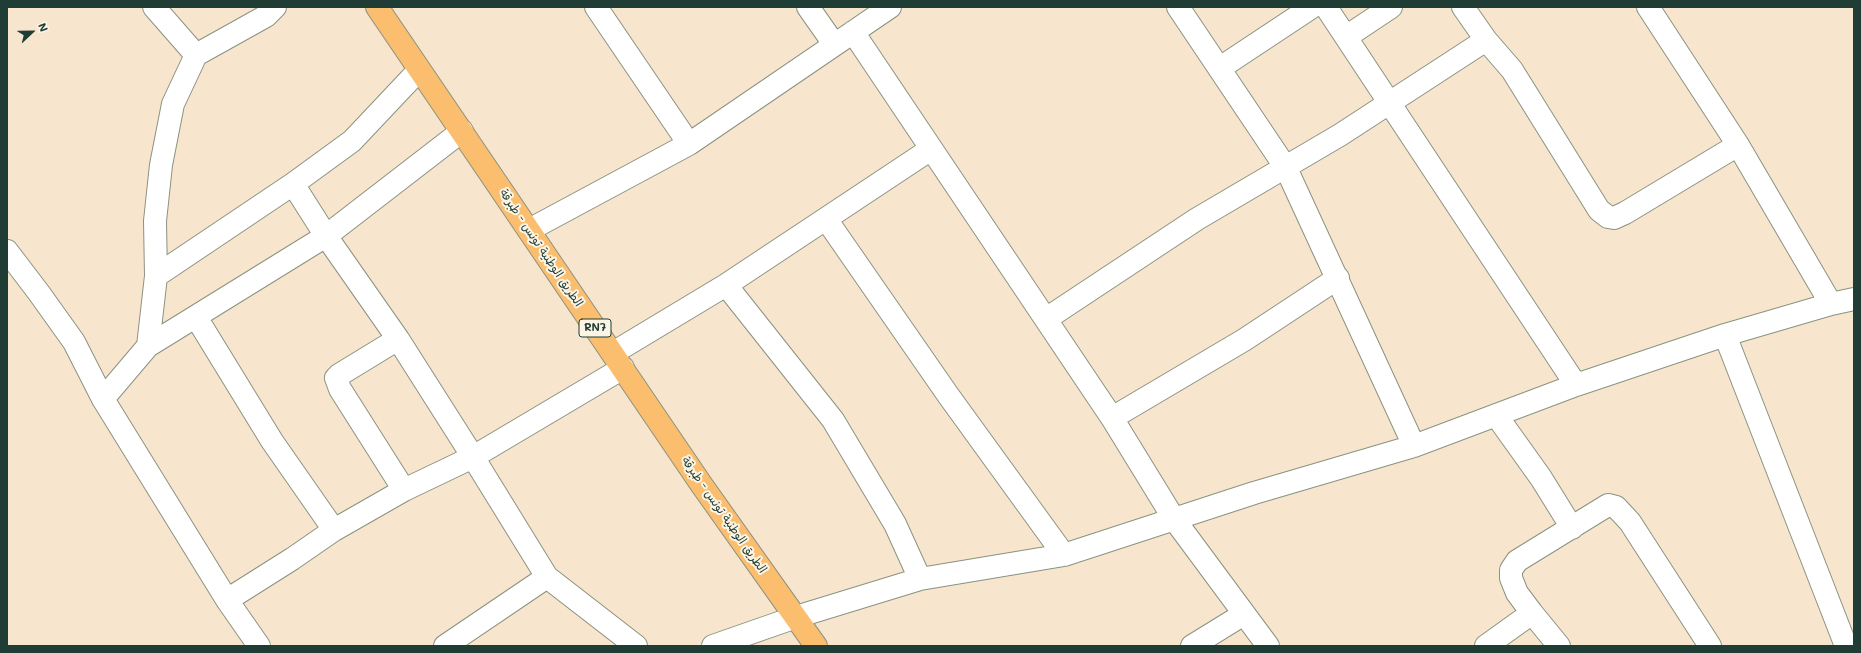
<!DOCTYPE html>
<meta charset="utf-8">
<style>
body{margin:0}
#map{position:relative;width:1861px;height:653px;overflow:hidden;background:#f7e6cd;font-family:Mali,sans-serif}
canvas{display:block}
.frame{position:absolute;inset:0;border:8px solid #1f3d34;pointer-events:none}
.north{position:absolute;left:12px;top:12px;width:40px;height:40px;-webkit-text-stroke:3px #fcf5e5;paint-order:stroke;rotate:68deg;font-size:11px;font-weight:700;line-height:16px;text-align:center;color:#1f3d34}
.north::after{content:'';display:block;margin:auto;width:14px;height:18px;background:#1f3d34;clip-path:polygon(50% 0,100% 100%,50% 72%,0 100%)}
</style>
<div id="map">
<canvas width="1861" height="653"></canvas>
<div class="frame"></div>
<div class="north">N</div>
</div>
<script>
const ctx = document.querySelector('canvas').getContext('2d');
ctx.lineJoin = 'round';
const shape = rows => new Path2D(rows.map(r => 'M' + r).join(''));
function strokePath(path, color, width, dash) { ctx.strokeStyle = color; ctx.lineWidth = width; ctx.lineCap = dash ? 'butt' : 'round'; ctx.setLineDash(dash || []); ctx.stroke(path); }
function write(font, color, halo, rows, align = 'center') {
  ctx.font = font + ' Mali,"Playpen Sans Arabic",sans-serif'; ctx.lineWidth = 4; ctx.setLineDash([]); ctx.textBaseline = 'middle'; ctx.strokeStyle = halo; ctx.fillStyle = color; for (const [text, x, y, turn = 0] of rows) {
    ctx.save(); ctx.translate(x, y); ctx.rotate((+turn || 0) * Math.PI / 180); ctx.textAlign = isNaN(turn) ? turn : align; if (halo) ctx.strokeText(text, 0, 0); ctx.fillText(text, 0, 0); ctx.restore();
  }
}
const minor = shape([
 [154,7,196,55],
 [596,7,689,144],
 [808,7,834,44],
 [1178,7,1286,168,1414,446],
 [1326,7,1576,385],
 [1463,7,1486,40,1512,70,1599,210,1608,217,1614,218,1625,213,1738,145],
 [1648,7,1738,145,1831,304],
 [853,32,1112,418,1174,519,1268,646],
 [1346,37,1391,7],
 [1220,68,1312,7],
 [293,184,326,236,398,339,473,457,547,577,636,646],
 [826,219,948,395,1064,555],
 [529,230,689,144,890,7],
 [7,251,39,293,74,342,103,399,227,600,259,646],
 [156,276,293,184,352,141,419,70],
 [726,285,833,420,895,524,920,579],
 [196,317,272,441,334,530],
 [1046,319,1197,219,1340,135,1486,40],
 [1725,335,1846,646],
 [398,339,339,375,336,378,340,389,404,490],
 [148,346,326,236,462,131],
 [613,353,726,285,931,149],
 [103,399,148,346,156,276,155,221,161,165,173,104,196,55,266,16,275,7],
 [1496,415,1541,478,1572,528],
 [1112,418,1244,340,1338,278],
 [227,600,292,559,334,530,404,490,473,457,623,368],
 [445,646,547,577],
 [713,646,796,617,920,579,1064,555,1254,493,1414,446,1576,385,1725,335,1831,304,1854,299],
 [1192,646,1244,614],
 [1486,646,1532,613],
 [1559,646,1532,613,1517,593,1511,578,1511,570,1517,561,1608,505,1616,507,1630,522,1710,646]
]);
const primary = shape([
 [377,7,701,484,816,646]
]);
strokePath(minor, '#8b9280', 24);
strokePath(primary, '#8b9280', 24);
strokePath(minor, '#fff', 22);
strokePath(primary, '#fbbd6e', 22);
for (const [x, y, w] of [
 [595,328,32]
]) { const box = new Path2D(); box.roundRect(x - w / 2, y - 9, w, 18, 3); ctx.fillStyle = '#fcf5e5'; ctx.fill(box); strokePath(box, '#1f3d34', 1); }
write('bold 11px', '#1f3d34', null, [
 ["RN7",595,328]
]);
write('12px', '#1f3d34', '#fcf5e5', [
 ["الطريق الوطنية تونس - طبرقة",541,248,56],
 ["الطريق الوطنية تونس - طبرقة",724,515,55]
]);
</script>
